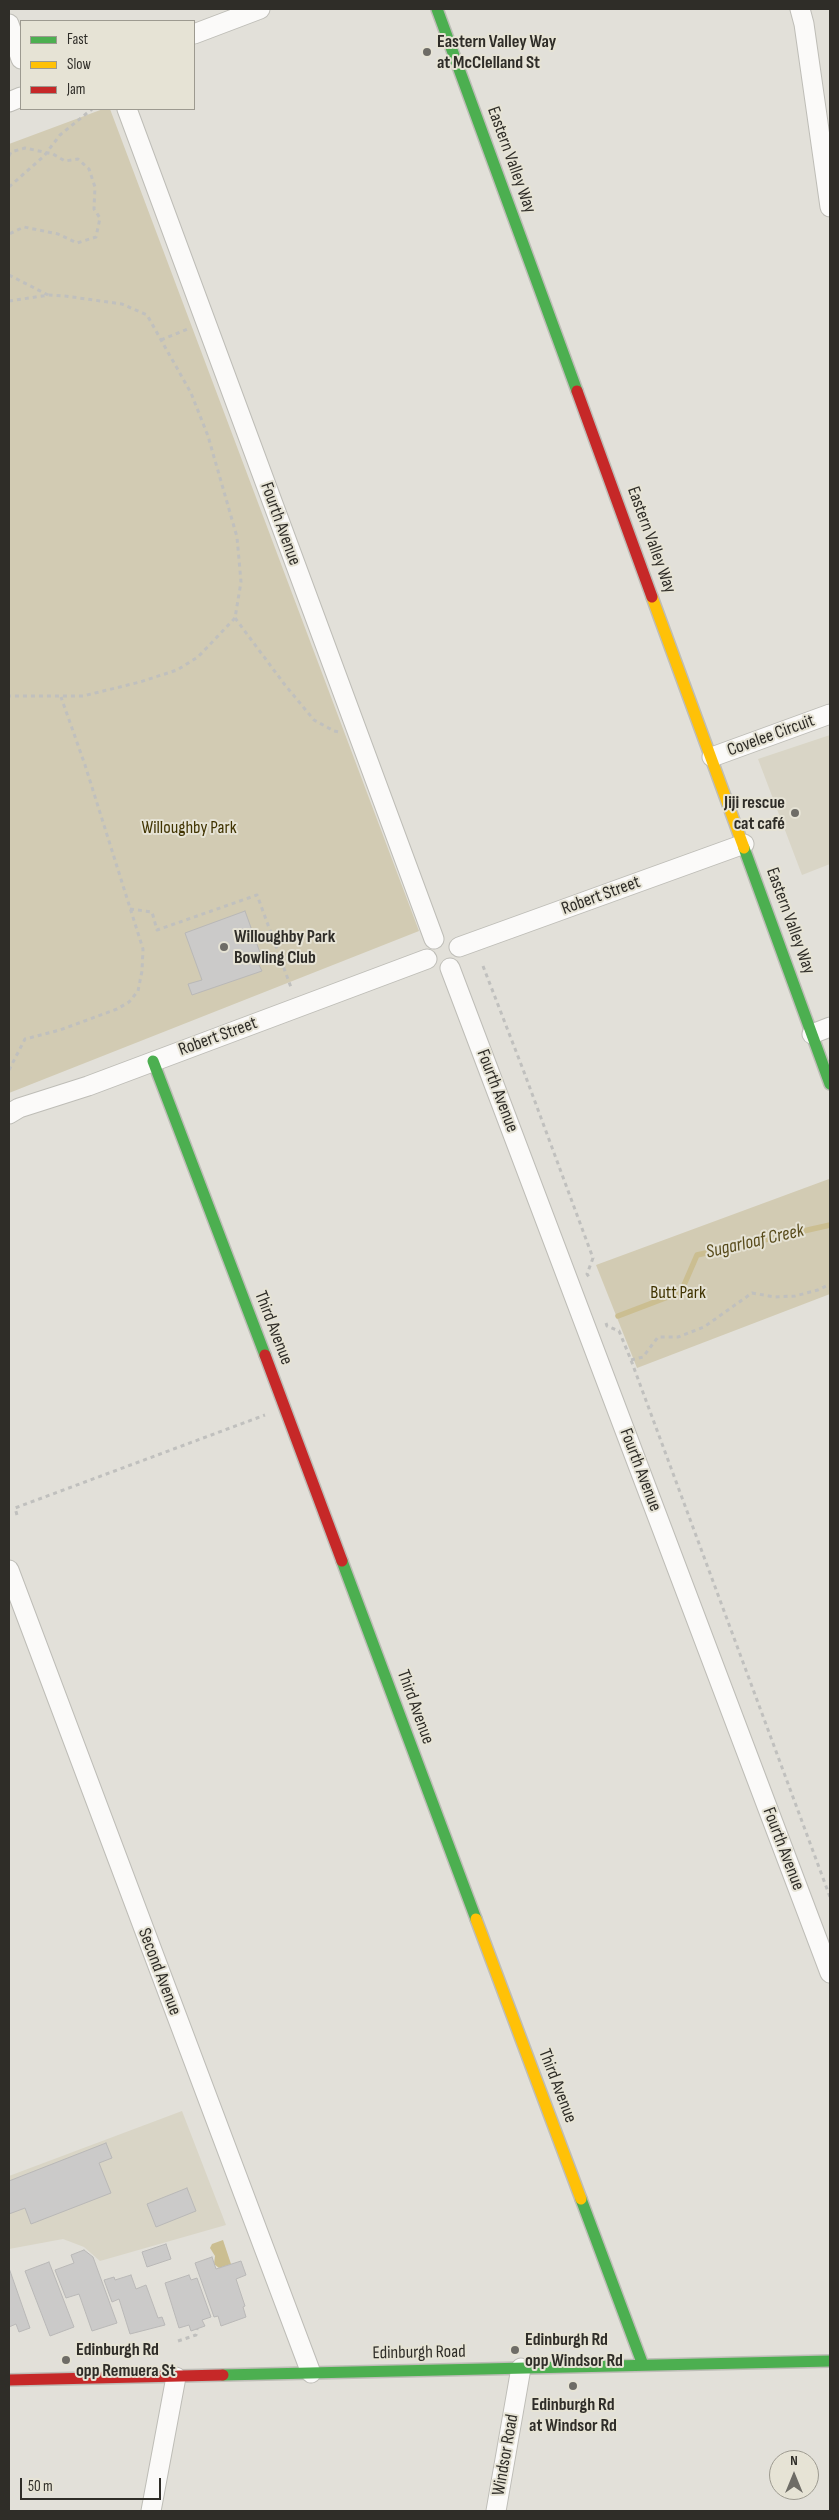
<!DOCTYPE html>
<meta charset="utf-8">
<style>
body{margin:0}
#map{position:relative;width:839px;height:2520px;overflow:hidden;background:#e2e0d9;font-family:"Sofia Sans Condensed",sans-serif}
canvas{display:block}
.frame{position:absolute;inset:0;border:10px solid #2f2d28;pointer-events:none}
.legend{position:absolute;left:20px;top:20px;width:175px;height:90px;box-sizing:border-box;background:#e6e3d5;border:1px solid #9d9a90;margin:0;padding:6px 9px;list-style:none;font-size:15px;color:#2f2d28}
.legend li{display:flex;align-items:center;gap:10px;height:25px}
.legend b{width:25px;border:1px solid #9d9a90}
.north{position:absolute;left:769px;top:2450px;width:50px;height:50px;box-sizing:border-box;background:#e6e3d5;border:1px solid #9d9a90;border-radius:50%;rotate:0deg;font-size:14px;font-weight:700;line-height:20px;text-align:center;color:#2f2d28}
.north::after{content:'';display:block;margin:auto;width:18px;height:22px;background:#6e6c66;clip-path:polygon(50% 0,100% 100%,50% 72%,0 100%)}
.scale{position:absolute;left:20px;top:2478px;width:141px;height:22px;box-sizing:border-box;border:2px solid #2f2d28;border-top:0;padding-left:6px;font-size:15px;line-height:18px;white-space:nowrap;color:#2f2d28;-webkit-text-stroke:4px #e6e3d5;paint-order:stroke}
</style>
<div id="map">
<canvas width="839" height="2520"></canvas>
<div class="frame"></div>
<ul class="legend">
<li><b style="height:6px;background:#4caf50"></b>Fast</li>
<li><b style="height:6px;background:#ffc107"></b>Slow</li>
<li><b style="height:6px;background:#c62828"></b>Jam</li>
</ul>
<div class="north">N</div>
<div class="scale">50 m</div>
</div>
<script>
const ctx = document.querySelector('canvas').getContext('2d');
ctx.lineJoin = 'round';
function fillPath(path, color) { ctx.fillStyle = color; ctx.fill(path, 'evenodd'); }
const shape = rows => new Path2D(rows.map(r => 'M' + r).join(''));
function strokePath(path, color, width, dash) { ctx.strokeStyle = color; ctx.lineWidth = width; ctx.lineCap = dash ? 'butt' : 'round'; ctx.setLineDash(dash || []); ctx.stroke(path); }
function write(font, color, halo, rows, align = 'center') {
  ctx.font = font + ' "Sofia Sans Condensed",sans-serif'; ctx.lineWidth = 4; ctx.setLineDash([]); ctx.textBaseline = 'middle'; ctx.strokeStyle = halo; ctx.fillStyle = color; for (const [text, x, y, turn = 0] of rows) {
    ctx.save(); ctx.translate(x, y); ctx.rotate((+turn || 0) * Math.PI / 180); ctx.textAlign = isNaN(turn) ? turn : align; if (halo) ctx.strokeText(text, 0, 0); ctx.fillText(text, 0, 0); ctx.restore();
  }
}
fillPath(shape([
 [830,735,830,864,802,875,758,759],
 [182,2111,226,2225,100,2261,84,2247,63,2239,9,2249,9,2176]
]), '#d9d5c6');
fillPath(shape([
 [103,109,110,109,419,931,9,1093,9,144],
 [829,1179,830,1294,637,1368,596,1265]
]), '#d2cbb3');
fillPath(shape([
 [223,2240,231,2264,219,2268,214,2264,215,2256,210,2248,212,2244]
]), '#cbbe91');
strokePath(shape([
 [618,1316,681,1292,697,1255,830,1225]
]), '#cbbe91', 5.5);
const building = shape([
 [245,911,263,961,257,961,262,971,192,995,188,984,202,980,185,933,245,911],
 [106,2143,112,2158,99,2163,111,2193,31,2224,25,2208,9,2214,9,2181,106,2143],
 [187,2188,196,2211,156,2227,147,2204,187,2188],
 [166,2244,171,2259,147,2267,142,2252,166,2244],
 [84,2250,93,2257,117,2323,92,2331,79,2294,66,2298,55,2270,74,2263,71,2255,84,2250],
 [212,2257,216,2269,241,2261,246,2275,236,2279,245,2306,243,2307,246,2317,221,2326,218,2316,214,2317,195,2263,212,2257],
 [49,2262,74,2327,50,2336,25,2271,49,2262],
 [9,2268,30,2328,19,2332,16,2324,9,2327,9,2268],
 [131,2275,136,2289,146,2285,158,2318,162,2317,165,2325,130,2334,119,2299,112,2302,104,2280,114,2277,115,2280,131,2275],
 [189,2275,191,2280,197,2278,211,2317,202,2320,205,2326,191,2331,189,2325,179,2328,165,2283,189,2275]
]);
fillPath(building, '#cbcac9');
strokePath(building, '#b9b8b7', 1);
const street = shape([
 [800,9,804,24,830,207],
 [9,24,21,59],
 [194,34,260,9],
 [9,102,21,97],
 [127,109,434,939],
 [712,757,830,714],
 [459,947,744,844],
 [450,968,830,1973],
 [812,1034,830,1027],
 [9,1114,19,1108,88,1086,427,959],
 [9,1570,311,2373],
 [151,2511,176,2377],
 [496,2511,521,2368]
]);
const fast = shape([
 [437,9,577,391],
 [744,848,830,1084],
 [153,1061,265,1355],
 [342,1561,476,1919],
 [581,2199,643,2365],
 [223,2375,830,2361]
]);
const slow = shape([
 [652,597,744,848],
 [476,1919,581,2199]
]);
const jam = shape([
 [577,391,652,597],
 [265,1355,342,1561],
 [9,2380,223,2375]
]);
strokePath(street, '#bebdb7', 21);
strokePath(fast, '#bebdb7', 14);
strokePath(slow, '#bebdb7', 14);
strokePath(jam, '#bebdb7', 14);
strokePath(shape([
 [9,156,11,152,25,148,53,154,65,161,78,159,89,169,95,187,94,209,100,218,96,237,77,243,58,234,24,227,9,234],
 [9,187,44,156,60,135,92,109],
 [9,275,48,295],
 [9,301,49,295,65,296,122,304,147,315,191,393,208,436,237,537,241,582,235,618,198,657,177,670,140,682,83,696,9,696],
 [161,340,190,328],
 [235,618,285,685,314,720,334,731,339,732],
 [130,909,152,912,157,930,257,895,292,990],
 [483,966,524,1072,593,1258,587,1274,589,1277],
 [9,1070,25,1039,60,1030,117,1009,129,1002,138,991,142,971,143,949,85,765,61,697],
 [606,1323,607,1326,619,1331,631,1360,830,1897],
 [631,1360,643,1357,658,1337,678,1337,704,1327,752,1293,775,1297,795,1296,818,1290,830,1284],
 [17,1515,15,1508,265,1415],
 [178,2341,196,2335,197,2329]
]), '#c0c0be', 3, [4, 4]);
strokePath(street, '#fbfaf9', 19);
strokePath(fast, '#4caf50', 11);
strokePath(slow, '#ffc107', 11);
strokePath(jam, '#c62828', 11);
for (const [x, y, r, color] of [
 [427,52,5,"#6e6c66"],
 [795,813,5,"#6e6c66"],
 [224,947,5,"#6e6c66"],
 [515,2350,5,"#6e6c66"],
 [66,2360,5,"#6e6c66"],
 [573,2386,5,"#6e6c66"]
]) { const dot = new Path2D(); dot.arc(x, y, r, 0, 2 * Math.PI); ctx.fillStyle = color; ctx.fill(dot); strokePath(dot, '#e6e3d5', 2); }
write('bold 18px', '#2f2d28', '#e6e3d5', [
 ["Eastern Valley Way",437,42],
 ["at McClelland St",437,63],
 ["Jiji rescue",785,803,"right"],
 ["cat café",785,824,"right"],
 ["Willoughby Park",234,937],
 ["Bowling Club",234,958],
 ["Edinburgh Rd",525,2340],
 ["opp Windsor Rd",525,2361],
 ["Edinburgh Rd",76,2350],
 ["opp Remuera St",76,2371],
 ["Edinburgh Rd",573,2405,"center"],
 ["at Windsor Rd",573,2426,"center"]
], 'left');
write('18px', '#2f2d28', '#e6e3d5', [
 ["Eastern Valley Way",511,160,70],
 ["Fourth Avenue",280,524,70],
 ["Eastern Valley Way",651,540,70],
 ["Covelee Circuit",771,736,-20],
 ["Robert Street",601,896,-20],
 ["Eastern Valley Way",790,921,70],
 ["Robert Street",218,1037,-20],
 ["Fourth Avenue",497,1091,69],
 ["Third Avenue",273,1328,69],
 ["Fourth Avenue",640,1470,69],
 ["Third Avenue",415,1707,70],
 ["Fourth Avenue",783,1849,69],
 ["Second Avenue",159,1972,69],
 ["Third Avenue",557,2086,69],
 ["Edinburgh Road",419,2353,-1],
 ["Windsor Road",506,2455,-80]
]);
write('18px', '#403300', '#e6e3d5', [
 ["Willoughby Park",189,828],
 ["Butt Park",678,1293]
]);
write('italic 19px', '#584b1b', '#e6e3d5', [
 ["Sugarloaf Creek",755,1242,-13]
]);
</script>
